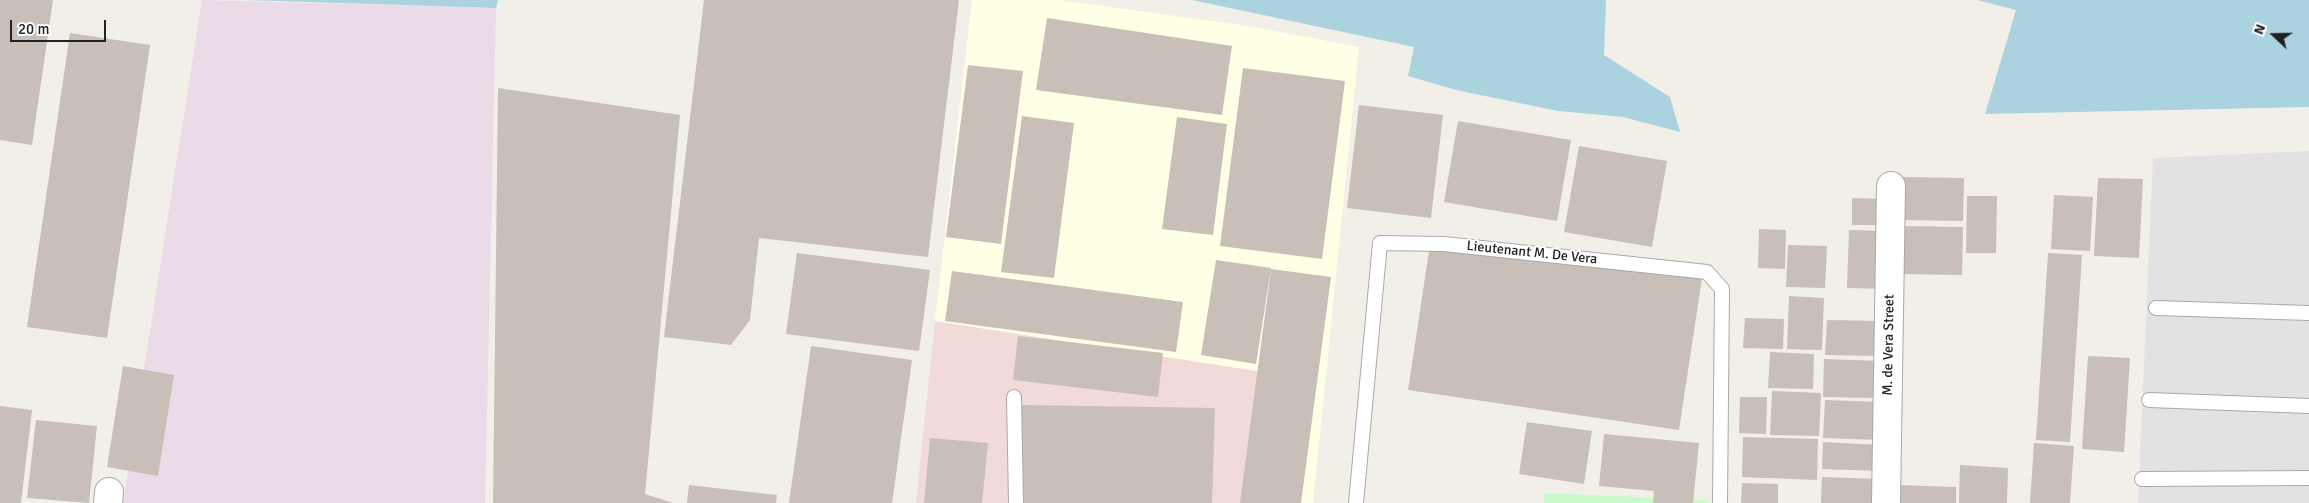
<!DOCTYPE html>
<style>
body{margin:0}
#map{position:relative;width:2309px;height:503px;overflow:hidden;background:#f2efe9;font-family:Signika,sans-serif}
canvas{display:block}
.north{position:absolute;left:2249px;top:10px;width:50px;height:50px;-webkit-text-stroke:4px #fff;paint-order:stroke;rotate:291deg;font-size:14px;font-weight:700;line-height:20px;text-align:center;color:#222}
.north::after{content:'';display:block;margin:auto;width:18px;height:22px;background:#222;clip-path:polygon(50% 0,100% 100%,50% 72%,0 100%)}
.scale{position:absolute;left:10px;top:20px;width:96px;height:22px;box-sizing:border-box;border:2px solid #222;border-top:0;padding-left:6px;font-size:15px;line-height:18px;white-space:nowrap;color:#222;-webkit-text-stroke:4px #fff;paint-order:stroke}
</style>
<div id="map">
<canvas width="2309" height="503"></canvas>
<div class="north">N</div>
<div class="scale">20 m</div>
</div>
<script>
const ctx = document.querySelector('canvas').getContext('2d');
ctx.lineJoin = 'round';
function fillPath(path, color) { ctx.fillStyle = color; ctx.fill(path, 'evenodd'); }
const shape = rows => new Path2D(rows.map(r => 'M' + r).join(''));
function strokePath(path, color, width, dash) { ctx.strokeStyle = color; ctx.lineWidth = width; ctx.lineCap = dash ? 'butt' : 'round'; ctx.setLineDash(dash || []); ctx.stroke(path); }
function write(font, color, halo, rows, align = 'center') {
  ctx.font = font + ' Signika,sans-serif'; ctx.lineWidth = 4; ctx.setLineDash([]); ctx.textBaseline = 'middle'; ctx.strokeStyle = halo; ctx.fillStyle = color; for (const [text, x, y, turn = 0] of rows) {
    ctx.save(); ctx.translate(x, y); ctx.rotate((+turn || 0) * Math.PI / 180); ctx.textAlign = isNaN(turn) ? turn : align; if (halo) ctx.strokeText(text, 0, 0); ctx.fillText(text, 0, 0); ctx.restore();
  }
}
fillPath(shape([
 [935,321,1263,372,1253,503,916,503]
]), '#f2dad9');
fillPath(shape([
 [202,0,496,8,485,503,123,503]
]), '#ebdbe8');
fillPath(shape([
 [972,0,1059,0,1248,26,1359,47,1313,503,1253,503,1263,372,935,321]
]), '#ffffe5');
fillPath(shape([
 [1544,493,1708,500,1708,503,1544,503]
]), '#c8facc');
fillPath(shape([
 [2309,151,2309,503,2138,503,2153,158]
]), '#e2e2e2');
fillPath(shape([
 [245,0,498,0,496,8],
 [1192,0,1606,0,1604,55,1670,97,1680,132,1623,117,1558,111,1456,90,1408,76,1414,47],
 [1977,0,2309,0,2309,107,1985,114,2016,10]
]), '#aad3df');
fillPath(shape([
 [0,0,53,0,32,145,0,140],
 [704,0,959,0,928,257,759,238,750,320,731,345,664,337],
 [1047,18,1232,46,1222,115,1036,90],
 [70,33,150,45,107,338,27,327],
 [968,65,1023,71,1001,244,946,237],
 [1243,68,1345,81,1322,259,1220,246],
 [498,88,680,115,645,494,673,503,493,503],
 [1359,105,1443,115,1431,218,1347,208],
 [1022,116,1074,123,1054,278,1001,272],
 [1177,117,1227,124,1213,235,1162,229],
 [1458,121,1571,140,1557,221,1444,202],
 [1579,146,1667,161,1652,247,1564,232],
 [1903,177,1964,178,1963,221,1902,220],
 [2098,178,2143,179,2139,258,2094,256],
 [2054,195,2093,197,2090,251,2051,249],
 [1967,196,1997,196,1996,253,1966,253],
 [1852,198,1884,199,1883,225,1852,225],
 [1899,226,1963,227,1962,275,1898,274],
 [1759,229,1786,230,1785,269,1758,268],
 [1849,230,1886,231,1884,289,1847,288],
 [1431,238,1702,278,1679,430,1408,390],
 [1788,245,1827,246,1825,288,1786,287],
 [797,253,930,270,919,351,786,334],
 [2048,253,2082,255,2070,442,2036,440],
 [1216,260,1271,268,1256,364,1201,355],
 [1271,269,1331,277,1301,503,1240,503],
 [952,271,1183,302,1176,352,945,321],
 [1789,296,1824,298,1822,350,1787,349],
 [1745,318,1784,319,1783,349,1743,348],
 [1827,320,1881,321,1879,356,1825,355],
 [1018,336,1163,353,1158,397,1013,380],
 [811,346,912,360,892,503,789,503],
 [1770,352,1814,354,1813,389,1768,388],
 [2088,356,2130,358,2124,452,2082,449],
 [1824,359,1879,361,1878,398,1823,397],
 [123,366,174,375,158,476,107,467],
 [1772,391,1821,393,1819,436,1770,435],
 [1740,397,1767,397,1766,434,1739,433],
 [1825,400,1881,402,1880,440,1823,438],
 [1022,405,1215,408,1212,503,1021,503],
 [0,406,32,410,21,503,0,503],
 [36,420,97,426,89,503,27,498],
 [1527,422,1592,431,1584,484,1519,474],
 [1604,434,1699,443,1693,503,1653,503,1654,491,1599,486],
 [1743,437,1818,439,1817,480,1742,477],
 [930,438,988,443,982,503,924,503],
 [1823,442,1880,445,1879,471,1822,469],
 [2034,443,2074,446,2070,503,2030,503],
 [1960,465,2008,468,2007,503,1959,503],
 [1822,477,1880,479,1879,503,1821,503],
 [1742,483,1778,484,1778,503,1741,503],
 [689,485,777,495,776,503,687,503],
 [1899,485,1956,487,1956,503,1898,503]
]), '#c7bfb8');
const lane = shape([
 [2156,308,2309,313],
 [1014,397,1016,503],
 [2149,400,2309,406],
 [2142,479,2309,478],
 [1356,503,1380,243,1444,244,1707,272,1722,289,1720,503]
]);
const street = shape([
 [108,503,109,492],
 [1886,503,1891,186]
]);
strokePath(lane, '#a9a9a9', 16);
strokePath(street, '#a9a9a9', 30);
strokePath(lane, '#fff', 14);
strokePath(street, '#fff', 28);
write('14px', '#222', '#fff', [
 ["Lieutenant M. De Vera",1532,253,6],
 ["M. de Vera Street",1889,345,-89]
]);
</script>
